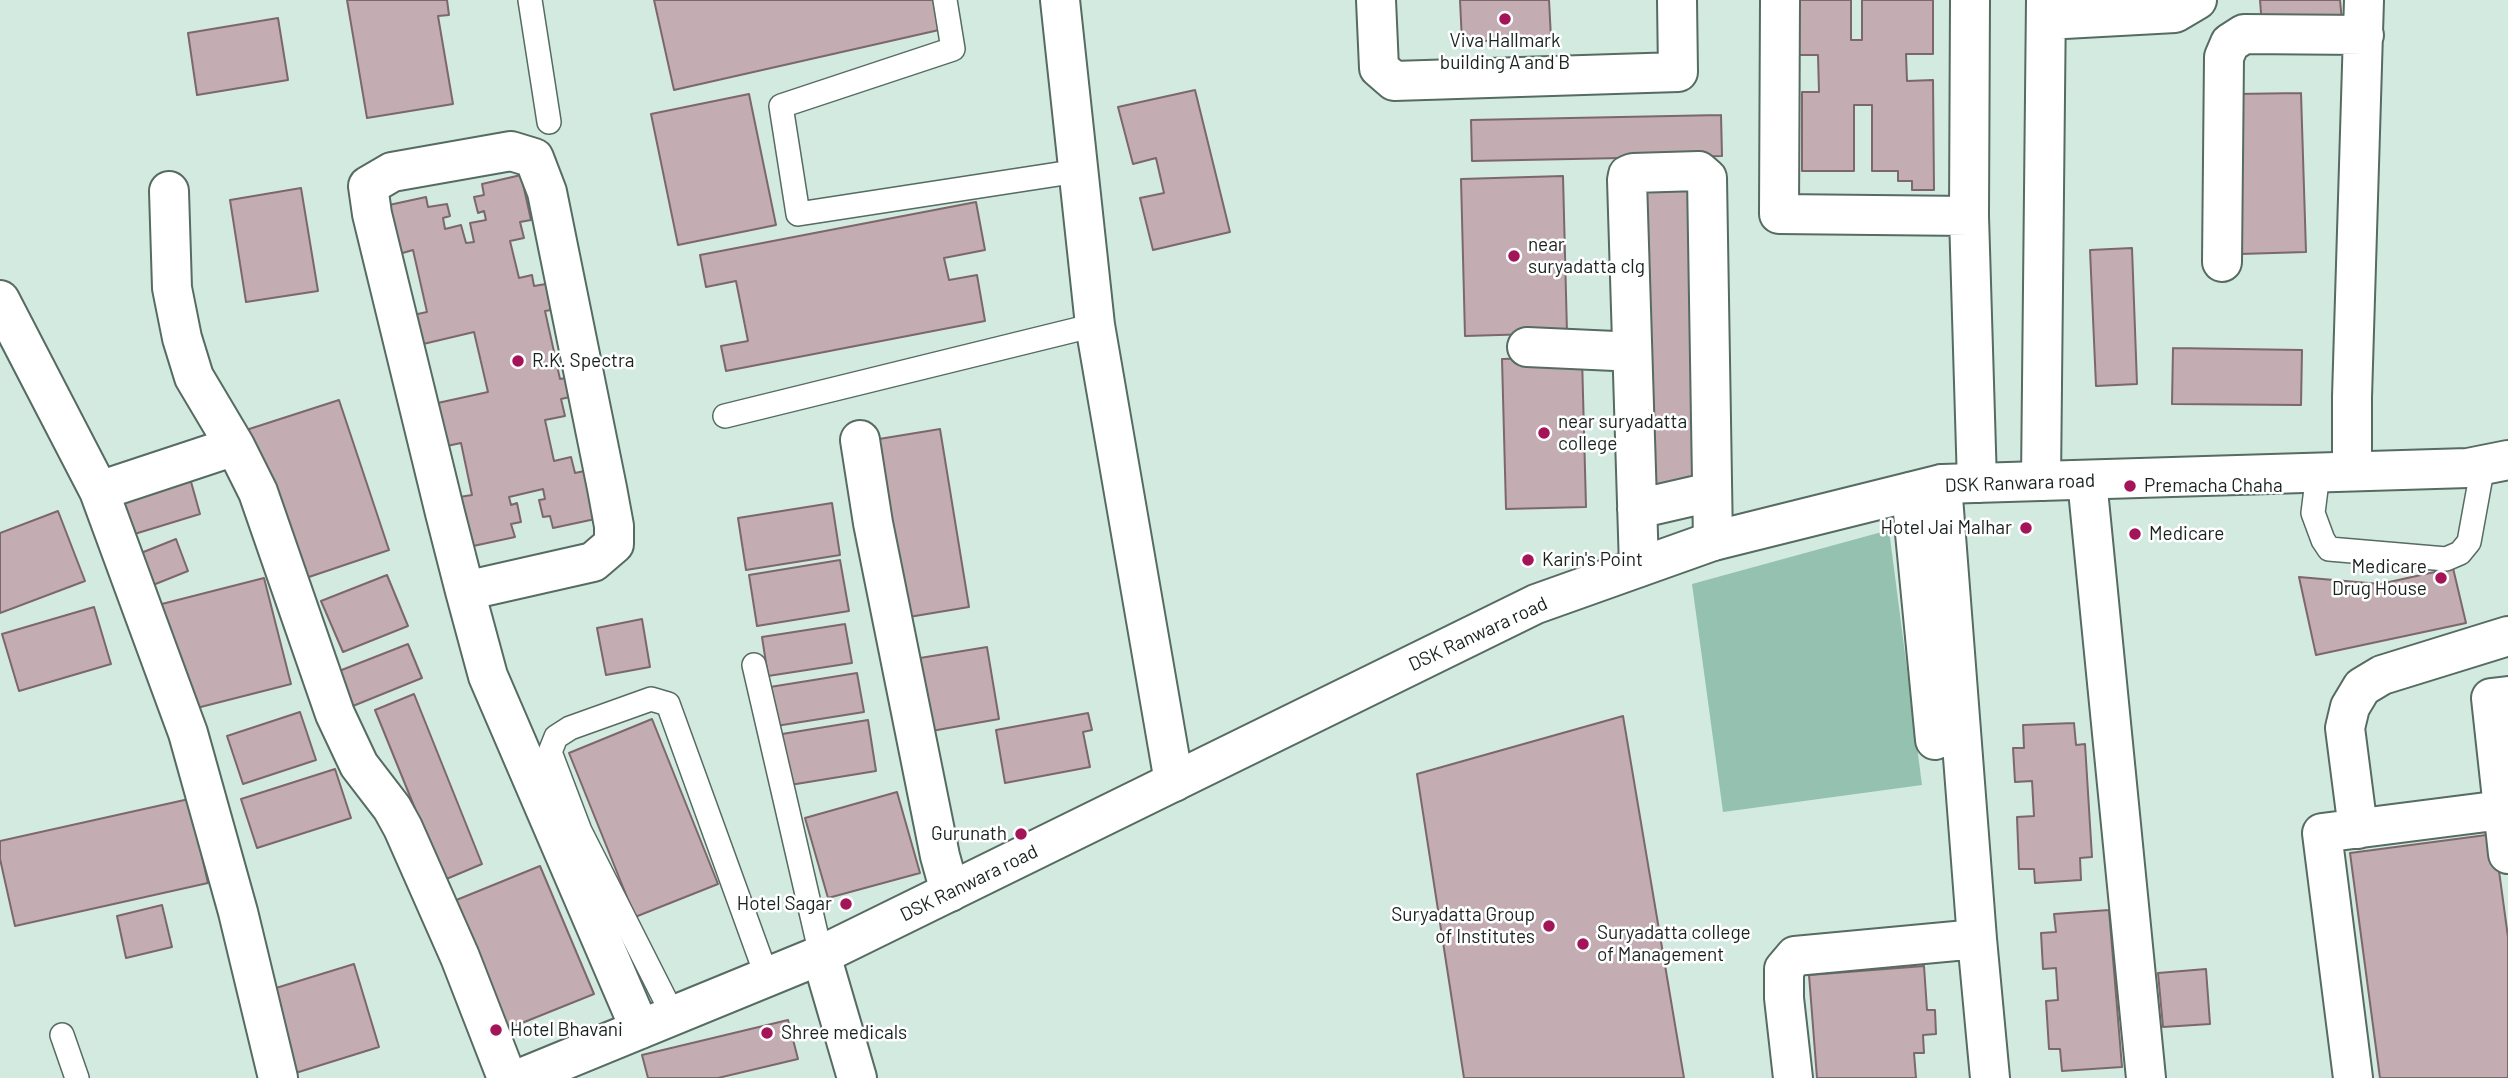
<!DOCTYPE html>
<style>
body{margin:0}
canvas{display:block;background:#d2eae0}
</style>
<canvas width="2508" height="1078"></canvas>
<script>
const ctx = document.querySelector('canvas').getContext('2d');
ctx.lineJoin = 'round';
function fillPath(path, color) { ctx.fillStyle = color; ctx.fill(path, 'evenodd'); }
const shape = rows => new Path2D(rows.map(r => 'M' + r).join(''));
function strokePath(path, color, width, dash) { ctx.strokeStyle = color; ctx.lineWidth = width; ctx.lineCap = dash ? 'butt' : 'round'; ctx.setLineDash(dash || []); ctx.stroke(path); }
function write(font, color, halo, rows, align = 'center') {
  ctx.font = font + ' Barlow,sans-serif'; ctx.lineWidth = 5; ctx.setLineDash([]); ctx.textBaseline = 'middle'; ctx.strokeStyle = halo; ctx.fillStyle = color; for (const [text, x, y, turn = 0] of rows) {
    ctx.save(); ctx.translate(x, y); ctx.rotate((+turn || 0) * Math.PI / 180); ctx.textAlign = isNaN(turn) ? turn : align; if (halo) ctx.strokeText(text, 0, 0); ctx.fillText(text, 0, 0); ctx.restore();
  }
}
fillPath(shape([
 [1889,530,1922,785,1723,812,1692,584]
]), '#95c2b0');
const building = shape([
 [347,0,447,0,449,15,438,16,453,104,367,118,347,0],
 [654,0,933,0,939,30,674,90,654,0],
 [1460,0,1549,0,1551,38,1462,42,1460,0],
 [1794,0,1851,0,1851,40,1862,40,1862,0,1933,0,1933,54,1906,54,1907,81,1933,80,1934,190,1912,190,1912,181,1898,181,1898,171,1872,171,1872,105,1854,105,1854,171,1802,171,1802,92,1819,92,1818,55,1794,55,1794,0],
 [2260,0,2340,0,2342,21,2262,26,2260,0],
 [278,18,288,80,197,95,188,33,278,18],
 [1195,90,1230,232,1153,250,1140,198,1164,193,1156,158,1133,164,1118,107,1195,90],
 [2301,93,2306,252,2240,254,2236,94,2301,93],
 [749,94,776,225,678,245,651,114,749,94],
 [1721,115,1722,156,1472,161,1471,120,1721,115],
 [521,175,531,220,520,222,524,238,510,241,519,278,532,275,534,286,546,284,551,310,545,311,560,379,565,378,570,397,561,399,565,416,545,420,554,461,571,457,575,473,589,470,600,518,553,528,550,516,543,517,539,500,545,499,543,489,509,497,511,505,517,503,521,522,511,524,515,537,464,548,453,498,472,495,461,443,442,447,433,404,488,392,474,332,419,345,413,315,427,312,413,250,399,254,389,205,426,197,428,207,447,204,450,216,443,218,445,229,461,225,466,243,474,242,470,223,486,220,484,211,478,213,474,197,484,195,482,184,521,175],
 [1563,176,1567,333,1465,336,1461,179,1563,176],
 [1696,176,1698,489,1650,494,1639,177,1696,176],
 [301,188,318,291,246,302,230,200,301,188],
 [976,202,985,250,944,258,949,280,977,275,985,321,726,371,721,346,748,341,736,281,706,287,700,255,976,202],
 [2132,248,2137,384,2096,386,2090,250,2132,248],
 [2173,348,2302,350,2301,405,2172,404,2173,348],
 [1582,357,1586,507,1506,509,1502,359,1582,357],
 [339,400,389,550,294,582,243,431,339,400],
 [940,429,969,607,903,618,873,440,940,429],
 [188,471,200,514,128,536,115,493,188,471],
 [832,503,840,555,746,570,738,518,832,503],
 [58,511,85,581,0,613,0,533,58,511],
 [176,539,188,571,148,587,136,555,176,539],
 [840,560,849,611,757,626,749,575,840,560],
 [2453,568,2466,623,2316,655,2299,577,2380,584,2453,568],
 [387,575,408,626,343,652,321,601,387,575],
 [264,578,291,684,181,712,154,606,264,578],
 [94,607,111,664,19,691,2,634,94,607],
 [642,619,650,667,606,675,597,628,642,619],
 [845,624,852,663,768,676,762,637,845,624],
 [408,644,422,678,348,708,334,673,408,644],
 [987,647,999,719,926,732,914,659,987,647],
 [857,673,864,712,776,726,770,687,857,673],
 [414,694,482,864,444,880,375,710,414,694],
 [300,712,316,760,243,784,227,736,300,712],
 [1088,713,1092,730,1083,732,1090,767,1005,783,996,730,1088,713],
 [1623,716,1684,1078,1464,1078,1417,774,1623,716],
 [652,719,718,884,635,917,569,753,652,719],
 [868,720,876,771,790,785,782,734,868,720],
 [2074,723,2076,745,2085,744,2092,857,2080,858,2081,880,2035,883,2034,869,2019,869,2017,817,2034,816,2032,781,2015,782,2013,748,2024,748,2023,725,2074,723],
 [335,769,351,818,257,848,241,799,335,769],
 [897,792,920,873,828,898,805,818,897,792],
 [189,799,208,883,15,926,0,859,0,841,189,799],
 [2494,834,2508,937,2508,1078,2380,1078,2350,853,2494,834],
 [540,866,594,994,502,1031,449,903,540,866],
 [162,905,172,947,126,958,117,916,162,905],
 [2109,910,2122,1067,2062,1071,2060,1049,2049,1049,2046,1001,2058,1000,2056,968,2043,969,2041,933,2056,932,2054,914,2109,910],
 [354,964,379,1047,289,1075,263,992,354,964],
 [1924,966,1927,1010,1935,1010,1936,1034,1923,1035,1924,1053,1914,1053,1916,1078,1817,1078,1809,975,1924,966],
 [2206,969,2210,1024,2163,1027,2158,973,2206,969],
 [788,1020,798,1059,718,1078,648,1078,642,1055,788,1020]
]);
fillPath(building, '#c3acb2');
strokePath(building, '#7c676d', 2);
const lane = shape([
 [530,0,549,122],
 [945,0,953,49,781,106,798,214,1078,171],
 [725,416,1095,325],
 [2318,473,2313,513,2323,540,2329,549,2446,559,2460,553,2469,542,2483,465],
 [754,665,821,955],
 [673,1015,580,831,550,752,556,737,570,728,651,699,668,704,767,977],
 [62,1035,77,1078]
]);
const street = shape([
 [1060,0,1095,325,1174,782],
 [1376,0,1379,68,1394,81,1678,72,1677,0],
 [1780,0,1779,214,1969,216],
 [1970,0,1969,216,1977,483],
 [2046,20,2175,13,2197,0],
 [169,191,172,288,182,338,194,377,235,446],
 [2222,262,2224,57,2230,43,2244,34,2364,35],
 [0,300,99,491,188,733,238,912,278,1078],
 [1527,347,1615,351],
 [860,440,873,523,940,856,950,892],
 [2352,471,2352,397,2364,0],
 [2087,480,2146,1078],
 [2041,481,2046,0],
 [1942,484,1977,939,1990,1078],
 [99,491,235,446,258,492,335,714,359,765,392,808,403,828,460,957,507,1078],
 [1911,492,1935,740],
 [1637,509,1711,492],
 [1639,567,1627,180,1628,175,1633,173,1699,171,1707,178,1713,541],
 [465,591,593,562,614,544,614,526,607,488,547,192,534,158,511,151,392,172,368,186,372,214,445,513,465,591,488,676,640,1029],
 [2508,696,2491,698,2508,854],
 [2358,829,2345,728,2350,707,2362,687,2382,675,2508,636],
 [821,955,857,1078],
 [1793,1078,1784,998,1784,969,1795,956,1977,939],
 [2353,1078,2322,833,2502,810]
]);
const secondary = shape([
 [521,1078,821,955,1536,604,1713,541,1942,484,2468,468,2508,460]
]);
strokePath(lane, '#566b62', 26);
strokePath(street, '#566b62', 42);
strokePath(secondary, '#566b62', 42);
strokePath(lane, '#fff', 23);
strokePath(street, '#fff', 38);
strokePath(secondary, '#fff', 38);
for (const [x, y, r, color] of [
 [1505,19,7,"#a41458"],
 [1514,256,7,"#a41458"],
 [518,361,7,"#a41458"],
 [1544,433,7,"#a41458"],
 [2130,486,7,"#a41458"],
 [2026,528,7,"#a41458"],
 [2135,534,7,"#a41458"],
 [1528,560,7,"#a41458"],
 [2441,578,7,"#a41458"],
 [1021,834,7,"#a41458"],
 [846,904,7,"#a41458"],
 [1549,926,7,"#a41458"],
 [1583,944,7,"#a41458"],
 [496,1030,7,"#a41458"],
 [767,1033,7,"#a41458"]
]) { const dot = new Path2D(); dot.arc(x, y, r, 0, 2 * Math.PI); ctx.fillStyle = color; ctx.fill(dot); strokePath(dot, '#fff', 2.5); }
write('19px', '#19221f', '#fff', [
 ["Viva Hallmark",1505,41,"center"],
 ["building A and B",1505,63,"center"],
 ["near",1528,245],
 ["suryadatta clg",1528,267],
 ["R.K. Spectra",532,361],
 ["near suryadatta",1558,422],
 ["college",1558,444],
 ["Premacha Chaha",2144,486],
 ["Hotel Jai Malhar",2012,528,"right"],
 ["Medicare",2149,534],
 ["Karin's Point",1542,560],
 ["Medicare",2427,567,"right"],
 ["Drug House",2427,589,"right"],
 ["Gurunath",1007,834,"right"],
 ["Hotel Sagar",832,904,"right"],
 ["Suryadatta Group",1535,915,"right"],
 ["of Institutes",1535,937,"right"],
 ["Suryadatta college",1597,933],
 ["of Management",1597,955],
 ["Hotel Bhavani",510,1030],
 ["Shree medicals",781,1033]
], 'left');
write('19px', '#19221f', '#fff', [
 ["DSK Ranwara road",2020,483,-2],
 ["DSK Ranwara road",1478,634,-25],
 ["DSK Ranwara road",969,883,-26]
]);
</script>
